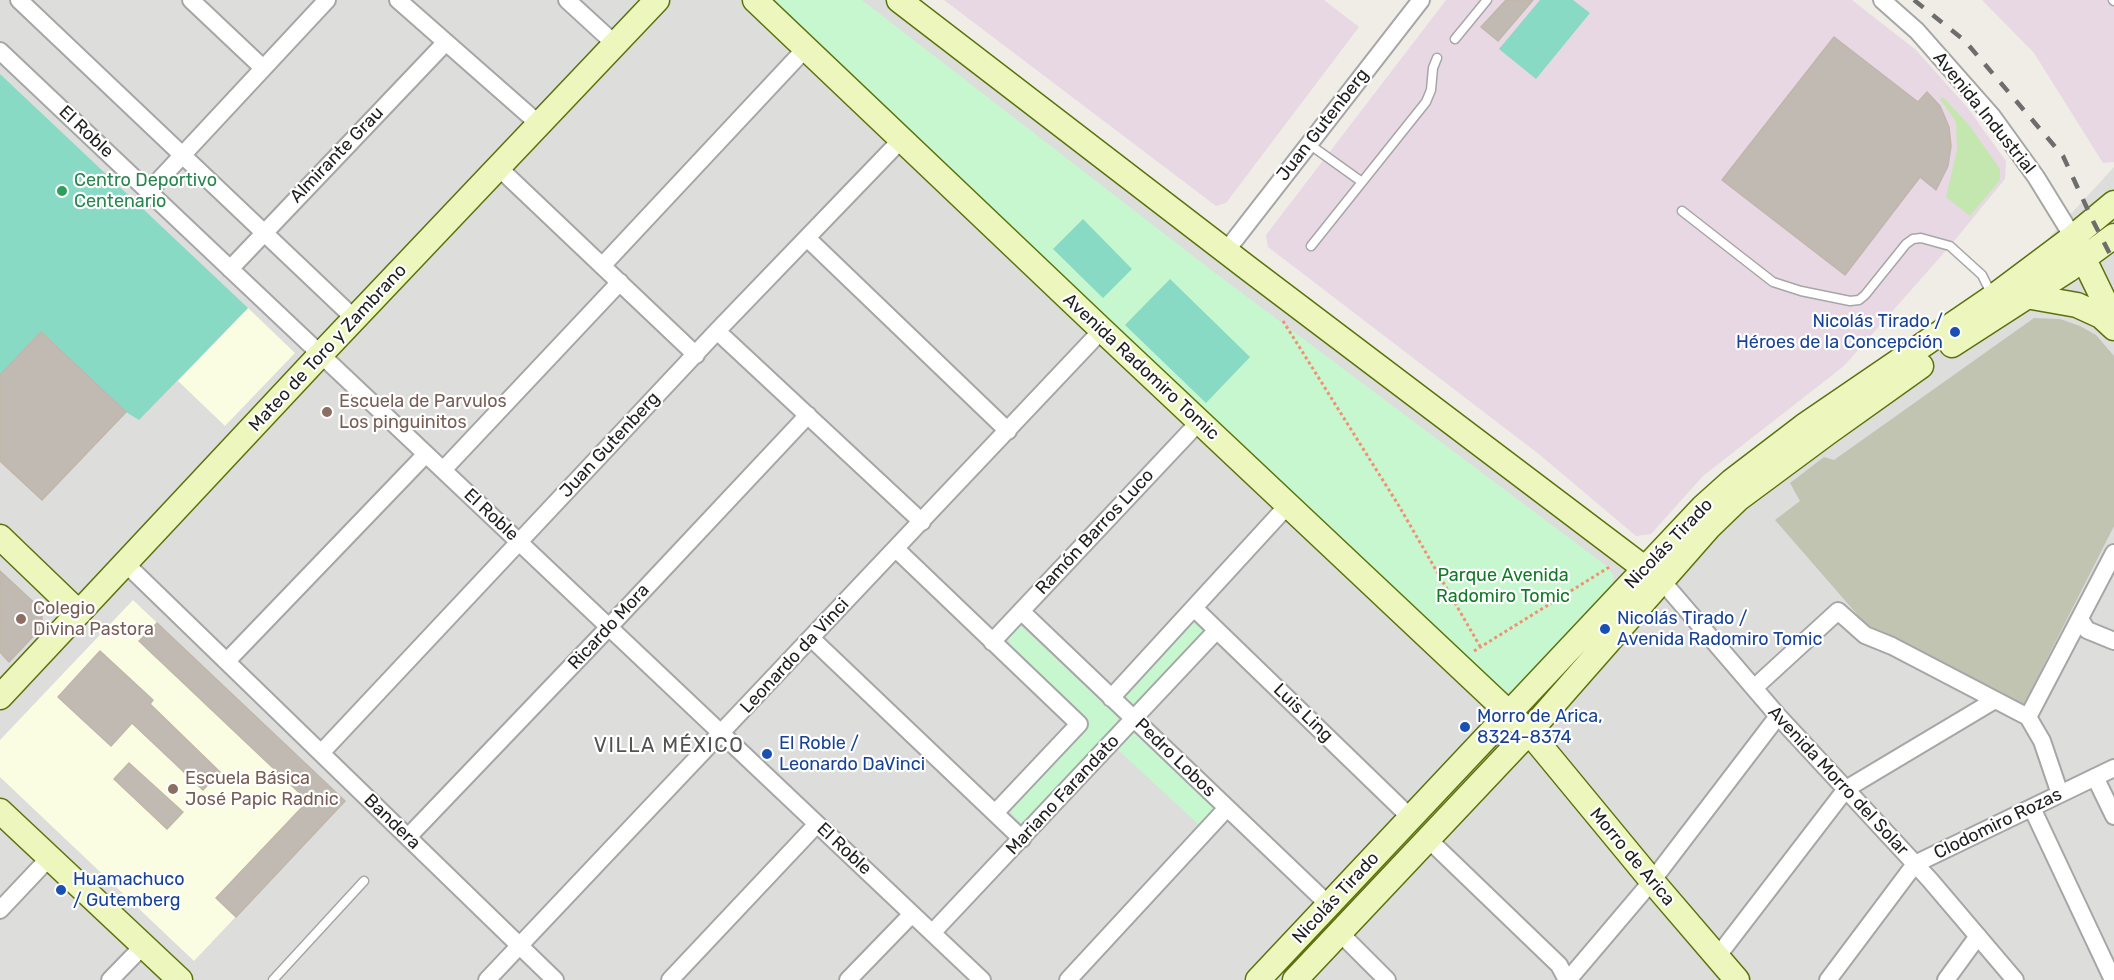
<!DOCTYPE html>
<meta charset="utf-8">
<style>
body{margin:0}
canvas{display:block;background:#f0ede6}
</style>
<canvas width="2114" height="980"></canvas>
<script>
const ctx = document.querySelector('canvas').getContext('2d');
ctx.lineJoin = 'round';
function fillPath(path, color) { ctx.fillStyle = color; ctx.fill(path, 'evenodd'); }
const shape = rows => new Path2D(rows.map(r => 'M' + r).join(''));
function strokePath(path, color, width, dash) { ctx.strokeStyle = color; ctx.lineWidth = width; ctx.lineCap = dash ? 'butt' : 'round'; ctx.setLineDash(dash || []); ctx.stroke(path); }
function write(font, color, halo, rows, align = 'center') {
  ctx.font = font + ' Rubik,sans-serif'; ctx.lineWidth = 4.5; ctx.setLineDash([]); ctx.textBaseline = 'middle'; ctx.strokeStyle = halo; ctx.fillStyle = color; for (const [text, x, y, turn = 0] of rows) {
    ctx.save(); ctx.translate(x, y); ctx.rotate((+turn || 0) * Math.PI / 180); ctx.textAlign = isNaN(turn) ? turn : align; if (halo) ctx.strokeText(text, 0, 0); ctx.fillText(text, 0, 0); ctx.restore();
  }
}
fillPath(shape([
 [0,0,909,0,1646,564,1852,386,2046,241,2114,167,2114,980,0,980]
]), '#dddddc');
fillPath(shape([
 [944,0,1324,0,1359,27,1226,203,1216,206],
 [1446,0,1852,0,1916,50,1967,107,2006,161,2005,179,1950,246,1844,366,1703,476,1651,534,1636,536,1540,455,1268,247,1266,235],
 [1982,0,2114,0,2114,162,2103,163,2034,53]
]), '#e8d8e4');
fillPath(shape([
 [248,308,295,353,225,426,178,381],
 [133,600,345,801,194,961,0,777,0,740]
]), '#fafde1');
fillPath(shape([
 [2034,318,2060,319,2080,326,2096,335,2114,356,2114,526,2021,710,1869,628,1775,520,1800,501,1790,483,1824,457,1834,460]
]), '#c2c4b2');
fillPath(shape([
 [1943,97,1969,125,2000,169,2000,180,1970,216,1946,197,1957,150,1956,122,1940,99]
]), '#c4e7af');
fillPath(shape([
 [764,0,862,0,1210,269,1608,567,1614,577,1612,584,1519,685,1509,692,1498,690],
 [1194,618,1208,632,1135,707,1122,694],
 [1020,625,1118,717,1116,727,1029,821,1021,823,1011,813,1011,805,1088,726,1085,717,1010,645,1008,637],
 [1132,730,1215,808,1199,825,1116,748]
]), '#c6f7cf');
fillPath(shape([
 [1540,0,1573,0,1590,13,1536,79,1499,49],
 [0,74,248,308,139,420,126,412,41,332,0,375],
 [1083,219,1132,269,1103,298,1053,249],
 [1170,279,1250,357,1206,403,1125,325]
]), '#88dac4');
const building = shape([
 [1506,0,1533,0,1498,41,1481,27,1506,0],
 [1834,37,1918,102,1927,92,1940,106,1949,127,1951,146,1948,166,1936,190,1920,177,1845,275,1722,180,1834,37],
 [41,332,126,412,42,500,0,461,0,375,41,332],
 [0,571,42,610,42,627,9,662,0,652,0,571],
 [157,623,345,801,236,917,216,898,308,801,139,641,157,623],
 [100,651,153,700,150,704,220,772,203,790,132,723,111,746,58,697,100,651],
 [129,763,183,812,167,829,114,779,129,763]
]);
fillPath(building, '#c0bab3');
strokePath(building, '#c1b6a9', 1.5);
const lane = shape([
 [2113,0,2114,1],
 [1455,39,1487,0],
 [1309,144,1362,182],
 [1682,211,1773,282,1801,291,1850,301,1859,300,1865,295,1906,244,1913,239,1921,238,1950,246,1982,275,1992,295],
 [1311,246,1426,102,1431,90,1433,68,1437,58],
 [273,980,364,881]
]);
const street = shape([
 [19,0,355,319],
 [191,0,263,68],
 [398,0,539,124],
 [567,0,615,44],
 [1882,0,1917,31,1992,116,2036,177,2073,237],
 [0,51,982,980],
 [498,167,696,355],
 [149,191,327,0],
 [807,238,1008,431],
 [1226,251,1421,0],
 [602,266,806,48],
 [230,269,446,42],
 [717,331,922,522],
 [443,470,620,282],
 [896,549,1079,724,995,813],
 [125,563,555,980],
 [1662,581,1778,716,1930,880,2015,980],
 [1194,608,1411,818],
 [1021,611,1329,905],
 [2080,619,2087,630,2114,641],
 [811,638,1022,839],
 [992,642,1199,422],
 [227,661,426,454],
 [1754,688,1838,611,1865,635,1892,646,2028,717,2042,741,2060,794],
 [1111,698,1288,505],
 [2028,717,2114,553],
 [321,753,717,331,901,140],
 [2095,777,2114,816],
 [2032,808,2113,980],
 [408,837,609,627,808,415],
 [1428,839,1559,965,1567,980],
 [0,910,50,857],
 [932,933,1217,630],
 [1340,933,1387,980],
 [1717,957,1846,789,1995,700],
 [110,980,143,946],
 [487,980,1102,330],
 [670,980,817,824],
 [848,980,912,914],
 [1068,980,1227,808],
 [1568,980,1652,881,1778,716],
 [1828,980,1915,864,2114,768],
 [1946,980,1978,936]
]);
const secondary = shape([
 [755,0,1102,330,1529,732,1652,881,1737,980],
 [899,0,1249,269,1656,577],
 [2077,245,2114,321],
 [2026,296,2077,305,2101,316,2114,328],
 [1952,345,2068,270,2114,236],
 [0,537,79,613],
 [0,697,321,354,657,0],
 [0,811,180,980],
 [1258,980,1703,507,1732,481,1804,426,1993,297,2073,237,2114,203],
 [1295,980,1529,732,1709,527,1738,499,1827,433,1921,366]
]);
strokePath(lane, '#a6a6a6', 11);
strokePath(street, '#a6a6a6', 20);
strokePath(secondary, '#5b720a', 27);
strokePath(shape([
 [1283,321,1399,506,1481,648],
 [1474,651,1611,566]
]), '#f38f74', 3, [3, 3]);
strokePath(lane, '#fff', 8);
strokePath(street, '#fff', 16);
strokePath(secondary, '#edf7bd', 24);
strokePath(shape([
 [1914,0,1965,41,2063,156,2093,221,2114,262]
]), '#6d6d6d', 4.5, [12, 12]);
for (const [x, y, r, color] of [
 [62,191,6,"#2e9e5b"],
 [1955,332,6,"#1a4fb4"],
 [327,412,6,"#8d6e63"],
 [21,619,6,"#8d6e63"],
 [1605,629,6,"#1a4fb4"],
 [1465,727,6,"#1a4fb4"],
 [767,754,6,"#1a4fb4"],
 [173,789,6,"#8d6e63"],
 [61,890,6,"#1a4fb4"]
]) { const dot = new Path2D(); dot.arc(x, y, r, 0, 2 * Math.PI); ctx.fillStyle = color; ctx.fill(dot); strokePath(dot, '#fff', 2); }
write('18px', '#1f1f1f', '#fff', [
 ["Avenida Industrial",1984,113,51],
 ["Juan Gutenberg",1323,125,-52],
 ["El Roble",86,132,43],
 ["Almirante Grau",337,155,-46],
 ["Mateo de Toro y Zambrano",328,348,-47],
 ["Avenida Radomiro Tomic",1141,367,43],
 ["Juan Gutenberg",610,445,-47],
 ["El Roble",491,515,43],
 ["Ramón Barros Luco",1095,532,-47],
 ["Nicolás Tirado",1669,544,-46],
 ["Ricardo Mora",609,627,-47],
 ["Leonardo da Vinci",795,656,-47],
 ["Luis Ling",1303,713,44],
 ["Pedro Lobos",1175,758,44],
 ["Avenida Morro del Solar",1838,781,47],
 ["Mariano Farandato",1063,795,-47],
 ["Bandera",392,822,44],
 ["Clodomiro Rozas",1998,824,-26],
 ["El Roble",844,849,43],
 ["Morro de Arica",1632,857,50],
 ["Nicolás Tirado",1336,898,-47]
]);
write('18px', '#27864d', '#fff', [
 ["Centro Deportivo",74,181],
 ["Centenario",74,202]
], 'left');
write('18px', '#164399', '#fff', [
 ["Nicolás Tirado /",1943,322,"right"],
 ["Héroes de la Concepción",1943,343,"right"],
 ["Nicolás Tirado /",1617,619],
 ["Avenida Radomiro Tomic",1617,640],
 ["Morro de Arica,",1477,717],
 ["8324-8374",1477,738],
 ["El Roble /",779,744],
 ["Leonardo DaVinci",779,765],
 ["Huamachuco",73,880],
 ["/ Gutemberg",73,901]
], 'left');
write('18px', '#785e54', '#fff', [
 ["Escuela de Parvulos",339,402],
 ["Los pinguinitos",339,423],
 ["Colegio",33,609],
 ["Divina Pastora",33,630],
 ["Escuela Básica",185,779],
 ["José Papic Radnic",185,800]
], 'left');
write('18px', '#117a26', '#fff', [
 ["Parque Avenida",1503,576],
 ["Radomiro Tomic",1503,597]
]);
ctx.letterSpacing = '1.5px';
write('20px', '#525252', '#fff', [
 ["VILLA MÉXICO",669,746]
]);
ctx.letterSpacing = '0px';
</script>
